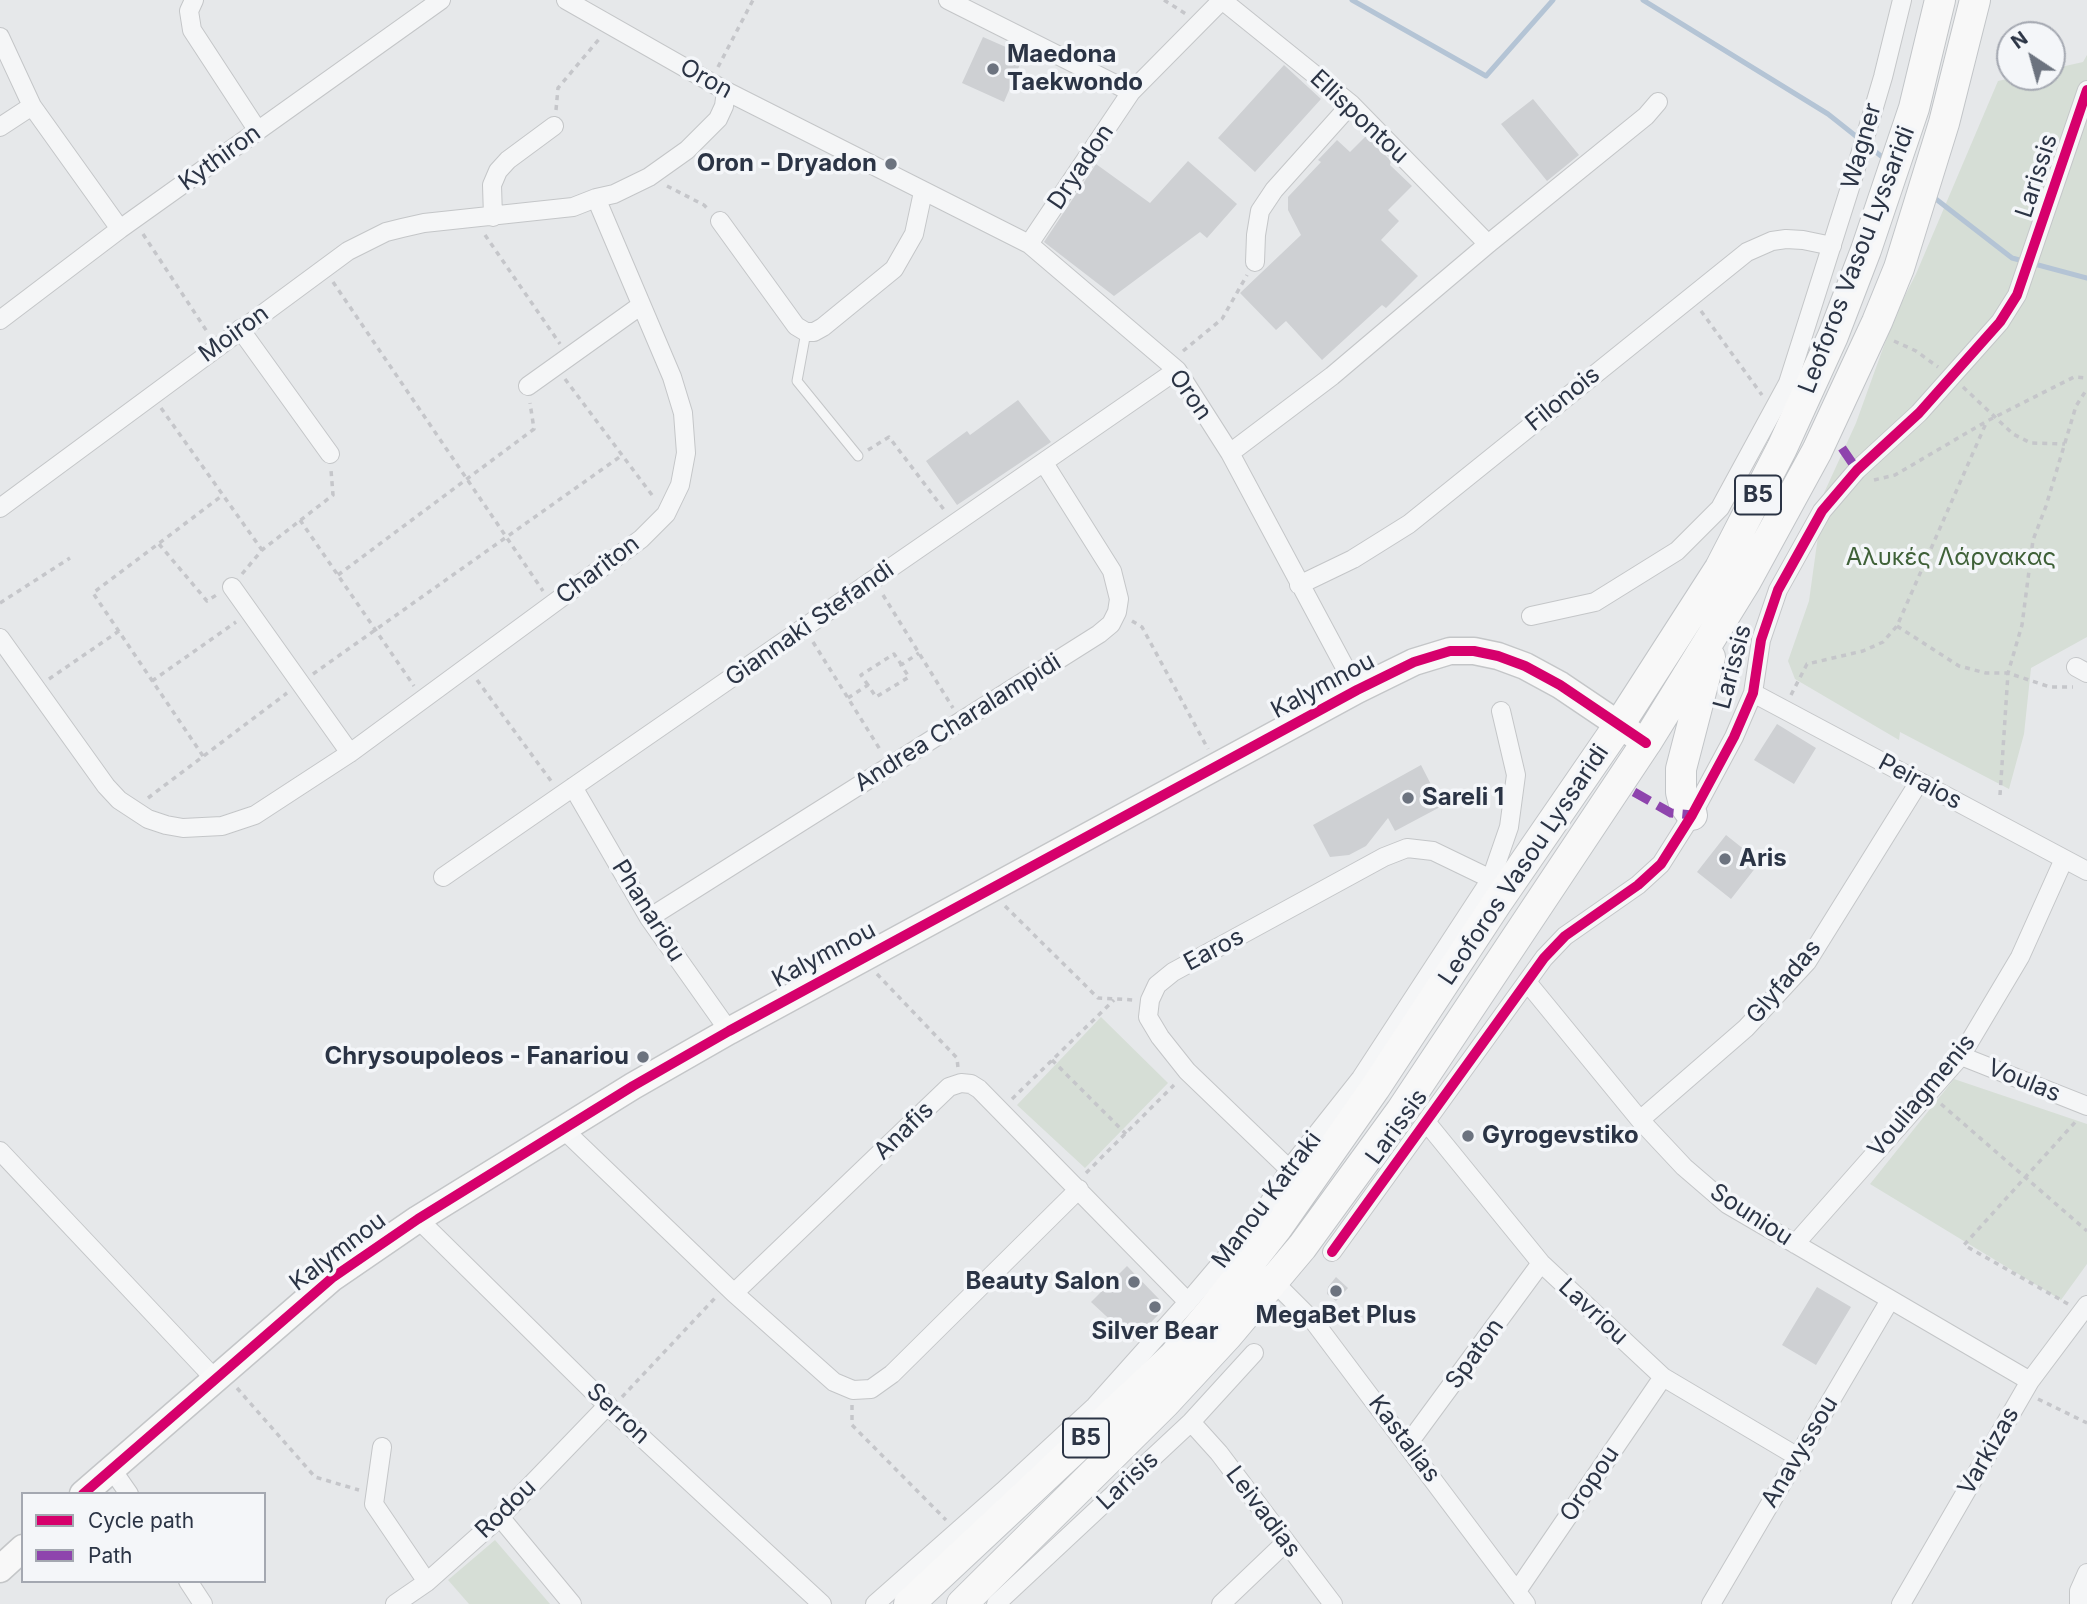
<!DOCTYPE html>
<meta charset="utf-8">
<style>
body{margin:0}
#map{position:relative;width:2087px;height:1604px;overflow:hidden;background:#e6e8ea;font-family:Inter,sans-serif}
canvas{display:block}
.legend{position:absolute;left:21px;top:1492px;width:245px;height:91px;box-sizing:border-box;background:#f4f6f9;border:2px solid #a4a8b1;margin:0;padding:9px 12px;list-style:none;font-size:21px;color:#2b3445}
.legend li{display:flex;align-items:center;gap:14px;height:35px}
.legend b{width:35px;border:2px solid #a4a8b1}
.north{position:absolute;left:1996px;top:21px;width:70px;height:70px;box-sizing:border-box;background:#f4f6f9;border:2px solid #a4a8b1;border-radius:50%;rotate:324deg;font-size:19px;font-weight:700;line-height:28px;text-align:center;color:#2b3445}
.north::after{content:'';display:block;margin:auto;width:24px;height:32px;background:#6c737f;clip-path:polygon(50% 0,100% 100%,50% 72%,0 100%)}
</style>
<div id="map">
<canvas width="2087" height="1604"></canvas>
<ul class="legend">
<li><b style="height:9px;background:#d6006c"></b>Cycle path</li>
<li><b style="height:9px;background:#8e44ad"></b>Path</li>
</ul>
<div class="north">N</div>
</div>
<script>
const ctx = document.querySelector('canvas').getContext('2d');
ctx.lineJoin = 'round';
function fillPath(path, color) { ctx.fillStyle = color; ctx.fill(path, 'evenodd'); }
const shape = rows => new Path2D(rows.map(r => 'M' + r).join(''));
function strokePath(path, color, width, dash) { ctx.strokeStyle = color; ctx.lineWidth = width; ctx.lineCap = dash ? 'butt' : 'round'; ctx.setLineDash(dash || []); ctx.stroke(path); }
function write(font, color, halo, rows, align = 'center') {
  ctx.font = font + ' Inter,sans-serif'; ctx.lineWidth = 7; ctx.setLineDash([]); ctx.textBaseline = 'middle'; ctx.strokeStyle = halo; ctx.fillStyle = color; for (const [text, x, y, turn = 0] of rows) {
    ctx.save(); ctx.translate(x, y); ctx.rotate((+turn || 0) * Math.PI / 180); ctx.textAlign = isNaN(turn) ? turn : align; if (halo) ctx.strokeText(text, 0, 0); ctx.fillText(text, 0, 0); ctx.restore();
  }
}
fillPath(shape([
 [2087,55,2087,637,2031,668,2024,734,2009,789,1900,732,1899,740,1795,679,1788,661,1809,601,1824,493,1856,423,1895,315,1916,274,1998,81,2016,77,2052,77,2052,69,2083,62],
 [1101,1017,1168,1083,1085,1168,1017,1105],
 [1954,1079,2087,1124,2087,1264,2061,1300,1870,1184],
 [495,1540,550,1604,469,1604,448,1580]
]), '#d6ded6');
strokePath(shape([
 [1352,0,1486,76,1553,0],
 [1643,0,1828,114,1886,160],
 [1932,196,2012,258,2087,278]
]), '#b4c4d5', 5);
fillPath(shape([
 [983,37,1024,55,1004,102,962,83],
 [1284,65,1321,99,1255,172,1218,138],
 [1533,99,1579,155,1547,181,1501,124],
 [1366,136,1391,161,1390,165,1412,186,1388,210,1399,221,1381,240,1418,276,1386,308,1382,305,1322,360,1286,321,1276,330,1240,293,1301,235,1288,210,1288,197,1321,162,1318,160,1337,140,1350,152],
 [1188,161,1237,204,1207,238,1200,232,1114,296,1044,242,1096,164,1150,203],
 [1018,400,1051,442,957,505,926,461,967,431,970,435],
 [1777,724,1816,748,1794,784,1754,760],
 [1421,765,1442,806,1395,831,1388,818,1366,846,1349,855,1330,857,1313,825],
 [1726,835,1760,862,1731,899,1697,872],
 [1127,1266,1159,1299,1158,1315,1133,1341,1091,1302],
 [1336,1277,1348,1288,1336,1301,1327,1294,1328,1287],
 [1817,1287,1851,1307,1816,1365,1782,1345]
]), '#ced0d3');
const lane = shape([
 [806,332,797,381,858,456]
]);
const street = shape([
 [194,0,189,11,192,30,258,131],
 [566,0,726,91,1029,244,1177,370,1230,453,1357,690],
 [948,0,1131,92],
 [1222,0,1351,104,1488,244],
 [0,37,32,106,120,229],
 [0,127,32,106],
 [493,217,492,185,498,171,508,160,554,126],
 [720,221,796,326,806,332,814,332,823,327,894,269,914,234,923,192],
 [1029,244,1131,92,1222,0],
 [1255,262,1256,235,1260,211,1274,190,1351,104],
 [0,320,120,229,441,0],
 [240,329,330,454],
 [528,386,640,306],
 [1230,453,1332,376,1488,244,1646,116,1658,102],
 [0,508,348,251,386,232,402,228,424,223,573,207,596,198,614,194,649,177,687,150,718,119,724,106,726,91],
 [1299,585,1353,559,1409,524,1747,252,1772,241,1786,239,1803,240,1832,246],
 [232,587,350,753],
 [1531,616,1595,602,1677,551,1720,508,1788,383,1854,175,1883,77,1902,0],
 [0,638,106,786,119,800,148,819,166,825,183,828,222,826,255,815,350,753,641,539,666,514,680,485,686,453,683,413,672,377,596,198],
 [2076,667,2087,673],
 [1753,693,2087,871],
 [573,787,649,918,729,1031],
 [443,877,1177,370],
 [649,918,1099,634,1111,624,1117,612,1119,599,1112,571,1044,463],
 [1527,982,1640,1120,1684,1167,1727,1204,2030,1381],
 [1961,1056,2087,1106],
 [1640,1120,1746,1028,1807,962,1919,782],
 [1427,1123,1541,1263,1663,1377,1798,1457],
 [563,1129,734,1293,834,1382,853,1390,871,1389,892,1374,1079,1189],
 [0,1151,214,1378],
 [1289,1169,1187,1071,1160,1037,1148,1017,1150,1000,1157,985,1173,972,1384,857,1407,848,1433,851,1491,879],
 [418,1219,611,1409,822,1604],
 [1795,1244,1961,1056,2020,957,2064,859],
 [1332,1252,1544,958,1565,936,1638,885,1661,864,1692,815,1734,737,1753,693,1761,640,1778,590,1822,511,1857,470,1919,413,2000,322,2017,295,2087,90],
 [1267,1275,1315,1323,1526,1604],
 [734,1293,949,1087,961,1083,971,1084,979,1089,1188,1302],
 [1191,1422,1219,1453,1333,1604],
 [1408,1444,1541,1263],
 [382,1447,374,1504,427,1582],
 [111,1468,129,1494],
 [500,1517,572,1604],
 [188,1581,203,1604],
 [1517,1591,1663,1377],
 [395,1604,427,1582,500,1517,608,1405],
 [875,1604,1003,1491,1095,1406,1188,1302,1261,1216,1289,1169,1361,1078,1491,879,1509,827,1516,775,1501,711],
 [996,1604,1191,1422,1254,1353],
 [1221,1604,1286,1542],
 [1711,1604,1890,1300],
 [1901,1604,2030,1381,2087,1305],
 [2079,1604,2079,1591,2087,1573]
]);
const secondary = shape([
 [83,1494,332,1278,418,1219,633,1086,729,1031,1357,690,1414,662,1450,651,1474,651,1498,656,1525,666,1560,685,1646,743],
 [0,1569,23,1548]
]);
const primary = shape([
 [1692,815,1684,804,1681,792,1681,769,1710,657],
 [909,1604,1174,1356,1210,1313,1277,1228,1375,1088,1496,904,1619,725,1720,568,1782,448,1833,336,1866,250,1914,108,1940,0],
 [962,1604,1165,1403,1227,1336,1302,1247,1401,1111,1646,743,1746,581,1817,451,1877,322,1899,268,1944,123,1975,0]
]);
strokePath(lane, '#c4c6c8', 11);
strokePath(street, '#c4c6c8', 20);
strokePath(secondary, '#c4c6c8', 29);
strokePath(primary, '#c2c5c8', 32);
strokePath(shape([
 [1164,0,1186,14],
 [718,67,753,0],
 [556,110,558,88,600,38],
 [667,186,704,205,709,210],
 [143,234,208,333],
 [485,235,560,344],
 [333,282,543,591],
 [1701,311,1762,395],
 [1894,341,1916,351,1938,367],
 [1183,351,1222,319,1247,275],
 [565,379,655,499],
 [1963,387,2013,434,2031,443,2065,444],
 [161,408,262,550],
 [868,450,889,437,945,511],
 [1874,480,1895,475,1987,421,2074,377,2087,378],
 [300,520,414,686],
 [159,544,207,601,218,594],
 [242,574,262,550,333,495,331,470],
 [338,575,534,429,530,403],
 [883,595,953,708],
 [0,603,70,558],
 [1132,621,1142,627,1208,749],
 [1897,626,1959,666,1986,673,2008,673,2050,687,2073,687],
 [813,642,881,751],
 [313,674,621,456],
 [49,679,119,631],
 [477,680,551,781],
 [152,681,236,622],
 [868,685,861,675,894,654,901,664],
 [1791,695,1807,664,1863,651,1883,642,1897,626,1987,421],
 [848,698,868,685,876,697,909,677,901,665,919,653],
 [203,756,93,593,223,495],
 [2000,795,2008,673,2022,625,2033,540,2046,506,2076,406,2087,389],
 [148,798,287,693],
 [1005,906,1098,998,1134,1000],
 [877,974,957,1058,958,1068],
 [1052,1060,1126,1134],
 [1012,1099,1114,1000],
 [1941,1104,2087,1231],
 [1086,1173,1174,1085],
 [2068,1304,1964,1245,2078,1119],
 [237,1388,315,1477,359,1490],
 [622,1397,715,1298],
 [2038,1399,2087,1423],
 [852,1405,852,1425,946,1520]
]), '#c5c6ca', 3.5, [5, 5]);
strokePath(lane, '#f5f6f7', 9);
strokePath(street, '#f5f6f7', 18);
strokePath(secondary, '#f8f8f8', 26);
strokePath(primary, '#f8f8f8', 30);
strokePath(shape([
 [1842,448,1857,470],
 [1634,792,1671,813,1692,815]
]), '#8e44ad', 9, [18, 9]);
strokePath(shape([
 [1332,1252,1544,958,1565,936,1638,885,1661,864,1692,815,1734,737,1753,693,1761,640,1778,590,1822,511,1857,470,1919,413,2000,322,2017,295,2087,90],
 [83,1494,332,1278,418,1219,633,1086,729,1031,1357,690,1414,662,1450,651,1474,651,1498,656,1525,666,1560,685,1646,743]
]), '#d6006c', 10);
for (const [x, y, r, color] of [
 [993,69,7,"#6c737f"],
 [891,164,7,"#6c737f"],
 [1408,798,7,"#6c737f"],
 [1725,859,7,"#6c737f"],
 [643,1057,7,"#6c737f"],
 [1468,1136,7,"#6c737f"],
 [1134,1282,7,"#6c737f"],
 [1336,1291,7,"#6c737f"],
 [1155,1307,7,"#6c737f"]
]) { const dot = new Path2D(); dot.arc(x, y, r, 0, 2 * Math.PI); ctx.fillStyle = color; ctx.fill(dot); strokePath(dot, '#f4f6f9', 2.5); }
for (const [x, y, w] of [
 [1758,495,46],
 [1086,1438,46]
]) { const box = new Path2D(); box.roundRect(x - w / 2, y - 19.5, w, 39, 5); ctx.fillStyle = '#f4f6f9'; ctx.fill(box); strokePath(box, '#2b3445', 2); }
write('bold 23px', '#2b3445', null, [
 ["B5",1758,495],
 ["B5",1086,1438]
]);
write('bold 24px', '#2b3445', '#f4f6f9', [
 ["Maedona",1007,55],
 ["Taekwondo",1007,83],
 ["Oron - Dryadon",877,164,"right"],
 ["Sareli 1",1422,798],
 ["Aris",1739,859],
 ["Chrysoupoleos - Fanariou",629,1057,"right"],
 ["Gyrogevstiko",1482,1136],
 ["Beauty Salon",1120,1282,"right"],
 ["MegaBet Plus",1336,1316,"center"],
 ["Silver Bear",1155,1332,"center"]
], 'left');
write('24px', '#2b3445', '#f4f6f9', [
 ["Oron",706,79,29],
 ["Ellispontou",1359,117,43],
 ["Wagner",1862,146,-74],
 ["Kythiron",220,158,-36],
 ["Dryadon",1081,167,-56],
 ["Larissis",2037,176,-72],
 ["Leoforos Vasou Lyssaridi",1857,260,-69],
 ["Moiron",234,334,-36],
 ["Oron",1190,395,55],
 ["Filonois",1563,399,-39],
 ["Chariton",598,570,-37],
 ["Giannaki Stefandi",810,624,-35],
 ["Larissis",1733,667,-75],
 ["Kalymnou",1323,686,-28],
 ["Andrea Charalampidi",958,723,-32],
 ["Peiraios",1920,782,28],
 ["Leoforos Vasou Lyssaridi",1524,865,-56],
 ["Phanariou",648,911,58],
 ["Earos",1214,950,-28],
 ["Kalymnou",824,955,-28],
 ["Glyfadas",1784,982,-50],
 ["Voulas",2024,1081,22],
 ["Vouliagmenis",1922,1096,-50],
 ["Larissis",1397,1127,-54],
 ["Anafis",904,1131,-44],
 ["Manou Katraki",1267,1200,-53],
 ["Souniou",1751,1215,33],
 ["Kalymnou",338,1252,-37],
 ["Lavriou",1593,1312,43],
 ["Spaton",1475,1354,-54],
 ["Serron",618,1414,43],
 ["Kastalias",1404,1439,53],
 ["Varkizas",1989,1451,-60],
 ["Anavyssou",1800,1452,-59],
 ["Larisis",1128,1481,-43],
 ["Oropou",1590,1484,-56],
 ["Rodou",506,1509,-44],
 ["Leivadias",1263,1512,53]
]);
write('24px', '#3f6138', '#f4f6f9', [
 ["Αλυκές Λάρνακας",1951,558]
]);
</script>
